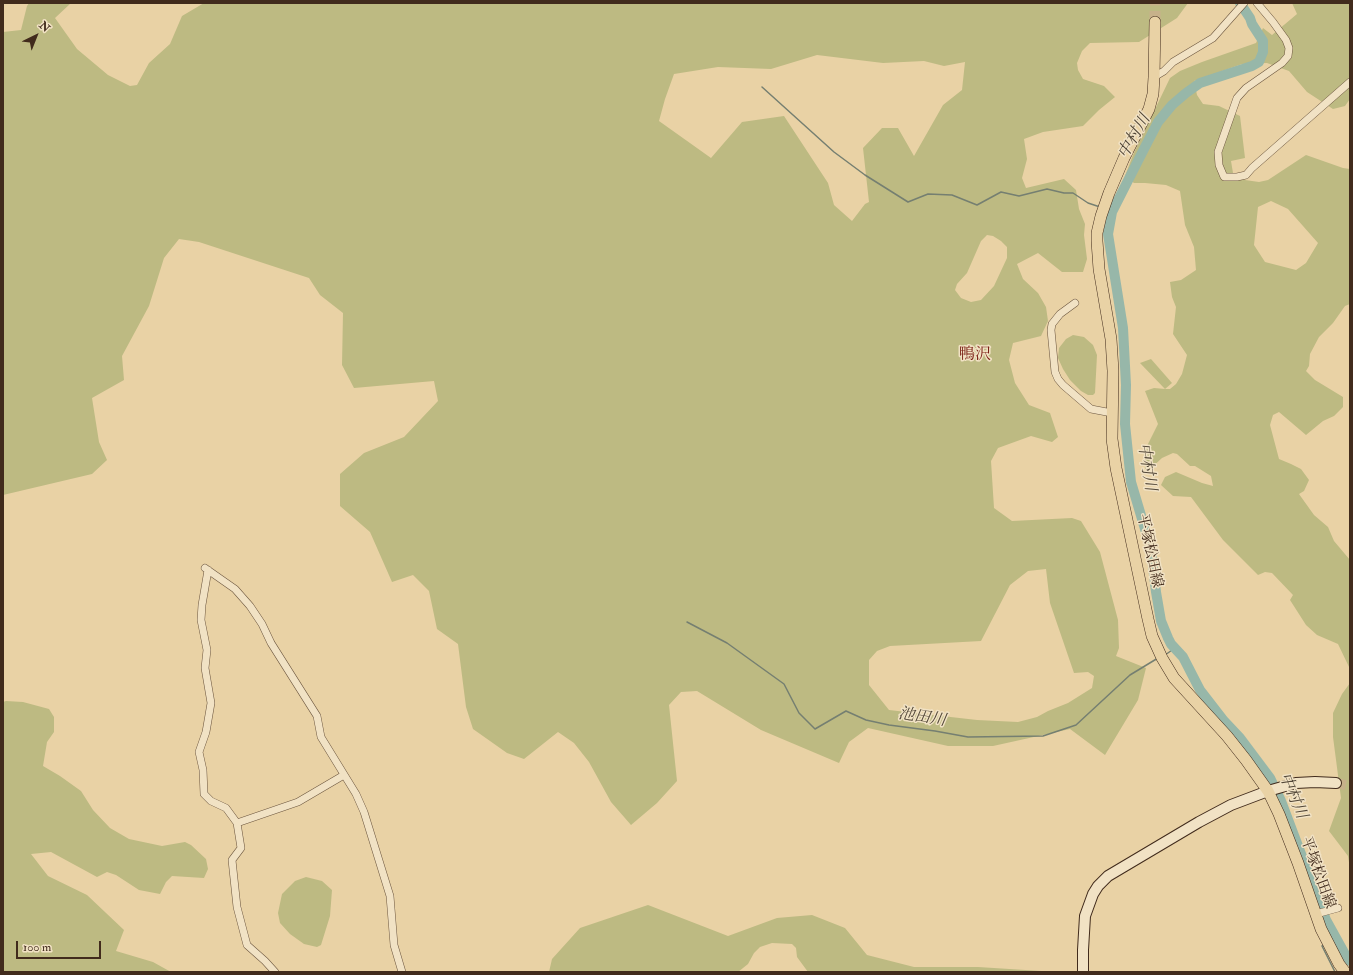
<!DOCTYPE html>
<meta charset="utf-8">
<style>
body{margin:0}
#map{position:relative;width:1353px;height:975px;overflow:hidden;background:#e9d2a5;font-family:"IM FELL Double Pica",serif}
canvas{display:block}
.frame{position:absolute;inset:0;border:4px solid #412b1c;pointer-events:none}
.north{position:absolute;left:16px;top:16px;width:40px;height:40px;-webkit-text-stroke:3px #f1e2c4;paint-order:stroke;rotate:43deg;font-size:11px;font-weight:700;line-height:16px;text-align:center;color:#412b1c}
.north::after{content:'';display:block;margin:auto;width:14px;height:18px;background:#412b1c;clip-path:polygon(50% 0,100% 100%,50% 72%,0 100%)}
.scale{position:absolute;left:16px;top:941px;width:85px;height:18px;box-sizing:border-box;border:2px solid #412b1c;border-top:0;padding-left:5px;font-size:12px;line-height:14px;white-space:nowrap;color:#412b1c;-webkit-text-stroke:3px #f1e2c4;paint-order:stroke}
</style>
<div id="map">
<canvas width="1353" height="975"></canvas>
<div class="frame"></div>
<div class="north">N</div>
<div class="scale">100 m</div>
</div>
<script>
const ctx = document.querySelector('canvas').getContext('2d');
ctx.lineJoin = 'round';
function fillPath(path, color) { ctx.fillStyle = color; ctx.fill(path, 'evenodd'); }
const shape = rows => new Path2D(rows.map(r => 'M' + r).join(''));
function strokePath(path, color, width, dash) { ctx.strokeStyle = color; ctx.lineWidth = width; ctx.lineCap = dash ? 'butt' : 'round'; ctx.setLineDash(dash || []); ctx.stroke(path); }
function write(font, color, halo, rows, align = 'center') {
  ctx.font = font + ' "IM FELL Double Pica","Noto Serif JP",serif'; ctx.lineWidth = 3; ctx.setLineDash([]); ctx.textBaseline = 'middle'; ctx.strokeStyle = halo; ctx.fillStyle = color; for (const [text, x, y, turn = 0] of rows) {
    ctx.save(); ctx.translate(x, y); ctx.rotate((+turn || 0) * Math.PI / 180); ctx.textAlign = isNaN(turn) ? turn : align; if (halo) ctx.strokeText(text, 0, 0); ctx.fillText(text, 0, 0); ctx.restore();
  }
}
fillPath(shape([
 [29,3,71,3,55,18,77,49,108,75,130,86,137,85,149,63,170,44,182,16,204,3,1188,3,1177,18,1139,42,1090,43,1082,51,1077,63,1078,70,1083,79,1104,86,1115,97,1099,110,1083,126,1043,132,1024,139,1027,159,1022,178,1026,188,1064,179,1076,190,1079,209,1085,224,1084,235,1087,259,1083,272,1062,272,1038,253,1017,264,1023,279,1038,293,1046,307,1048,321,1041,336,1013,343,1009,360,1015,383,1029,405,1050,413,1058,437,1052,442,1031,436,998,448,991,461,994,508,1012,521,1072,518,1081,521,1100,552,1118,620,1119,648,1116,656,1146,668,1138,700,1105,755,1070,729,993,746,948,746,868,728,849,742,839,763,761,730,697,691,681,692,669,705,677,781,657,803,631,825,611,802,589,762,574,743,558,732,524,759,507,753,473,729,466,707,458,644,437,629,429,591,413,575,392,582,370,532,340,506,340,474,364,453,404,437,438,401,434,381,354,388,342,365,343,313,320,295,309,278,199,242,179,239,164,258,149,306,122,356,124,380,92,398,99,442,107,460,92,474,3,495,3,32,21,30,27,6],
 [817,55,883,63,924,61,944,66,965,62,962,90,943,105,914,156,898,128,882,128,863,148,869,202,865,204,852,221,834,205,828,183,784,116,742,122,711,158,659,121,665,99,674,74,718,67,771,69],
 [987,235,993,236,1001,241,1007,247,1007,258,994,286,981,300,971,302,961,298,955,290,957,284,967,273,981,241],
 [1046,569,1050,603,1074,673,1088,672,1094,676,1092,688,1068,703,1048,711,1037,717,1018,722,977,720,889,710,869,685,869,660,877,651,890,646,981,641,1010,585,1028,571],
 [1292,3,1350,3,1350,99,1345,106,1333,109,1307,92,1289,71,1267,63,1242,64,1194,81,1197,95,1203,104,1219,106,1240,116,1245,158,1231,161,1233,173,1245,180,1259,182,1268,180,1306,155,1343,168,1350,169,1350,304,1345,306,1333,323,1319,337,1310,354,1309,366,1306,371,1315,380,1343,397,1343,407,1334,416,1323,421,1306,435,1279,412,1273,415,1270,425,1279,459,1291,464,1301,469,1309,480,1304,491,1299,494,1314,515,1328,527,1334,541,1350,560,1350,669,1338,644,1317,635,1306,625,1290,600,1293,595,1272,573,1265,572,1258,575,1223,540,1191,497,1173,496,1161,485,1165,477,1176,472,1202,483,1213,486,1211,476,1195,466,1190,466,1177,454,1173,453,1162,458,1149,470,1145,471,1145,450,1158,424,1145,391,1154,388,1165,389,1140,363,1151,359,1172,383,1165,389,1170,389,1176,384,1182,374,1187,355,1173,334,1176,307,1172,297,1170,282,1181,280,1196,270,1194,247,1185,225,1180,191,1166,185,1145,183,1134,183,1125,176,1133,155,1170,78,1180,71,1202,62,1256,43,1263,28,1272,35,1297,14],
 [1271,201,1288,209,1318,243,1306,263,1296,270,1265,262,1254,245,1258,207],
 [1073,335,1084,337,1093,345,1097,355,1095,393,1093,395,1088,395,1081,391,1070,380,1063,369,1058,358,1059,348,1066,339],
 [1350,683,1350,869,1348,856,1329,831,1341,798,1333,737,1333,713,1342,694],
 [6,701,23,702,49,709,54,717,54,732,47,742,43,766,60,776,81,791,93,810,110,828,129,839,162,846,185,842,191,845,206,859,208,869,204,878,172,876,166,882,160,894,139,890,116,875,107,872,97,877,51,852,31,854,48,876,87,895,124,930,116,951,153,962,171,972,3,972,3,702],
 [306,877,322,881,332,890,330,916,321,945,317,947,304,944,290,934,280,923,278,913,282,894,295,881],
 [648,905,728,936,777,918,812,915,845,928,867,955,914,967,978,967,1057,972,808,972,797,957,796,948,792,944,772,943,760,947,754,953,748,964,738,972,549,972,552,959,580,928]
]), '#bdba82');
strokePath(shape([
 [762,87,834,152,865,175,908,202,928,194,952,195,977,205,1001,192,1019,196,1047,189,1064,193,1073,193,1088,203,1100,207],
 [1107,210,1112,212],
 [687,622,727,643,784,684,799,713,815,729,846,711,866,720,889,725,935,731,968,737,1043,736,1076,725,1130,675,1158,658],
 [1165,655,1175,648],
 [1332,941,1336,939],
 [1325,945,1322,946,1335,972]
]), '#757f71', 1.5);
strokePath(shape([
 [1240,3,1250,18,1252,24,1263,41,1263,52,1259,62,1252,66,1200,83,1186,93,1172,105,1158,122,1145,147,1112,212,1108,234,1123,328,1126,385,1125,424,1131,482,1151,549,1156,592,1161,621,1168,638,1171,644,1183,657,1200,690,1224,721,1240,738,1270,778,1281,801,1326,920,1347,958,1350,961]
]), '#97b7a9', 10);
strokePath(shape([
 [1336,783,1350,786]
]), '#c7b18a', 10, [10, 5]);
strokePath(shape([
 [1155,22,1155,3]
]), '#c7b18a', 11, [11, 5.5]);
const street = shape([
 [1257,3,1273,22,1286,40,1289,48,1288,56,1282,63,1246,88,1237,98,1218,152,1219,165,1224,177,1237,177,1246,175,1252,168,1350,82],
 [1154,77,1164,71,1173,62,1213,38,1244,3],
 [1075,303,1060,314,1052,324,1051,330,1055,372,1058,379,1063,385,1091,409,1112,413],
 [205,568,235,589,250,606,262,624,271,643,317,716,321,737,356,794,364,812,390,896,394,945,402,972],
 [208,570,202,605,201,620,207,650,205,668,211,703,206,732,199,752,203,770,204,794,211,801,226,808,237,823,241,848,232,860,237,907,247,945,265,961,275,972],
 [237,823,298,802,344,775],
 [1316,914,1338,908]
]);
const secondary = shape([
 [1083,972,1083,950,1085,916,1093,894,1098,886,1108,876,1199,822,1231,805,1268,791,1296,783,1315,782,1336,783]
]);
const primary = shape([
 [1155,22,1154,77,1153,94,1149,109,1124,158,1109,193,1101,216,1097,233,1097,241,1099,269,1111,339,1113,371,1112,439,1116,468,1148,619,1152,636,1162,658,1174,678,1227,736,1246,760,1268,791,1279,814,1298,863,1321,929,1339,964,1345,972]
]);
strokePath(street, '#6b553e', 8);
strokePath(secondary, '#412b1c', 12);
strokePath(primary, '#412b1c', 12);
strokePath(street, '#f1e2c4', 7);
strokePath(secondary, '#f1e2c4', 10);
strokePath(primary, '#e9d2a5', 11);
write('15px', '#412b1c', '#f1e2c4', [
 ["平塚松田線",1149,551,78],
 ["平塚松田線",1317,873,70]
]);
write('italic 16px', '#524738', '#f1e2c4', [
 ["中村川",1135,137,-60],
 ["中村川",1146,467,81],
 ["池田川",922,718,9],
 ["中村川",1292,796,67]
]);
write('16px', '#7a1f14', '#f1e2c4', [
 ["鴨沢",975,356]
]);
</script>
